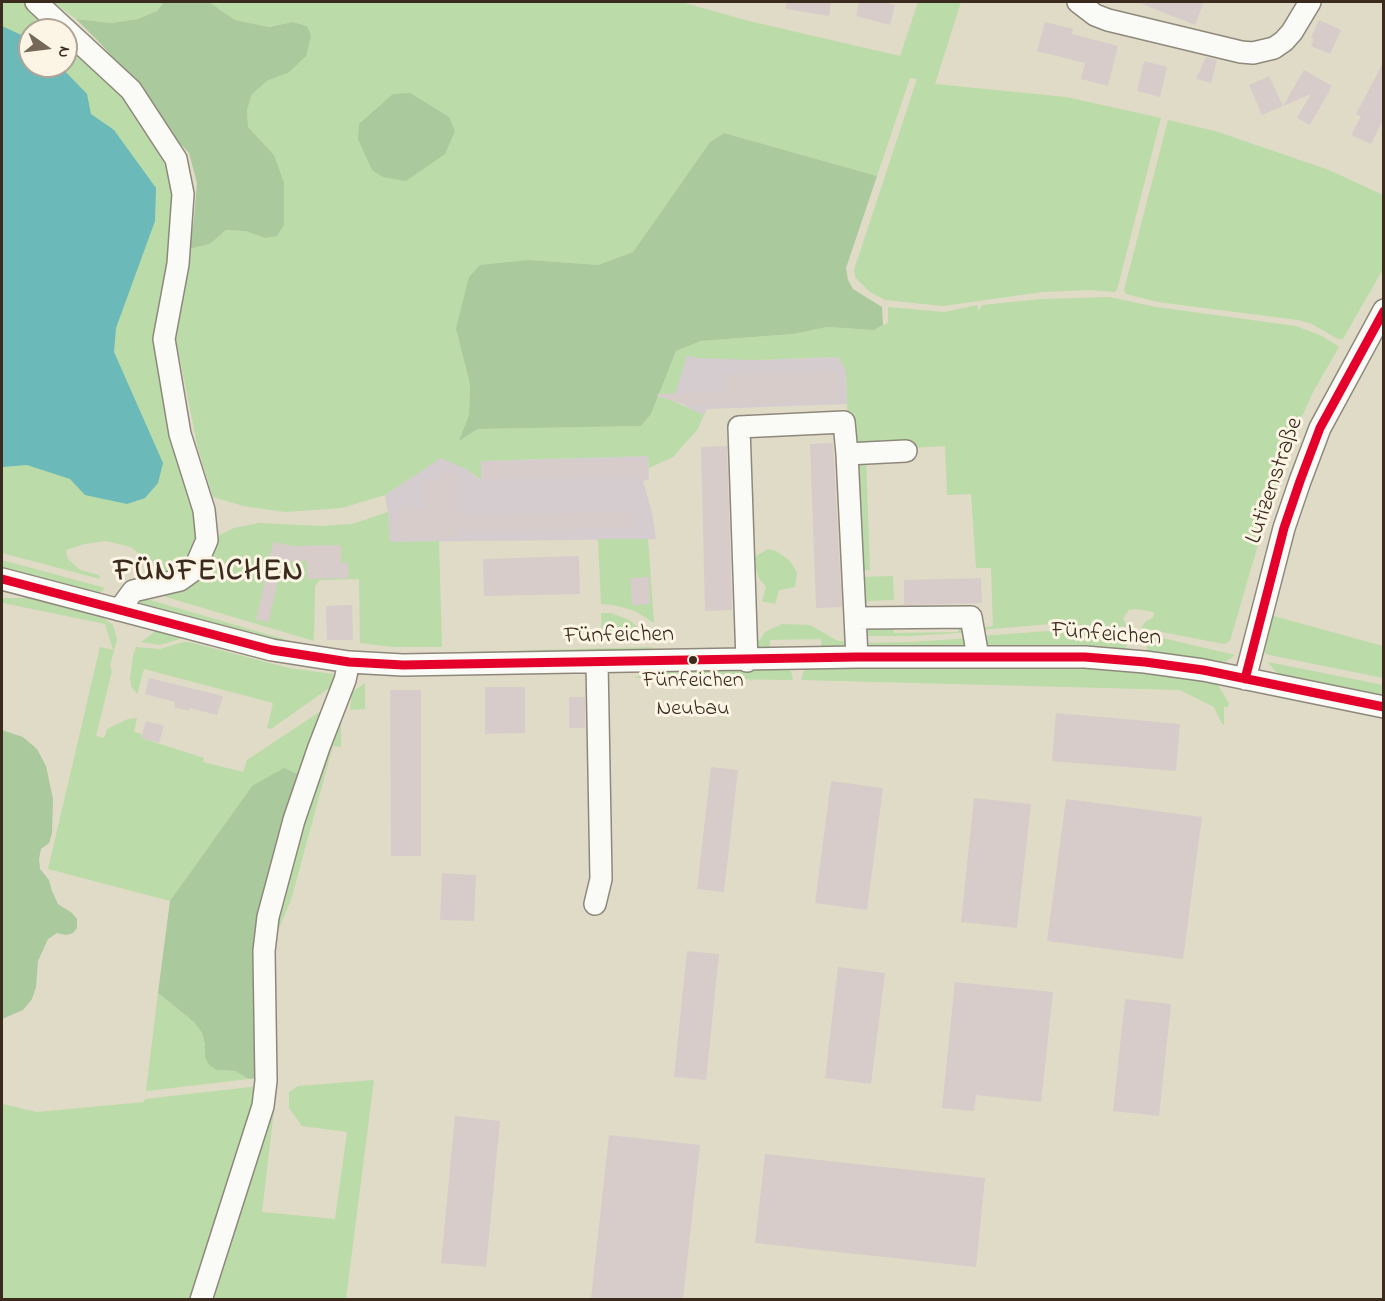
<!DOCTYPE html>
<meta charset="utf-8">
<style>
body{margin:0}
#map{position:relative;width:1385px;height:1301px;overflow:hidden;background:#e0dbc6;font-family:"Indie Flower",sans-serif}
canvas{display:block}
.frame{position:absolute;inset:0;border:3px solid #3b2a1e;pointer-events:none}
.north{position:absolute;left:18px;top:18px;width:60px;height:60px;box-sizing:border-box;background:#fcf5e5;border:2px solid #afa495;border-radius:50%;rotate:104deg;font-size:16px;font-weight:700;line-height:24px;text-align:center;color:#3b2a1e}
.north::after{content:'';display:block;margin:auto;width:21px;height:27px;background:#756859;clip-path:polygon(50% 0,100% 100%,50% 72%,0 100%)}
</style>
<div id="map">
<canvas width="1385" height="1301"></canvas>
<div class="frame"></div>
<div class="north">N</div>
</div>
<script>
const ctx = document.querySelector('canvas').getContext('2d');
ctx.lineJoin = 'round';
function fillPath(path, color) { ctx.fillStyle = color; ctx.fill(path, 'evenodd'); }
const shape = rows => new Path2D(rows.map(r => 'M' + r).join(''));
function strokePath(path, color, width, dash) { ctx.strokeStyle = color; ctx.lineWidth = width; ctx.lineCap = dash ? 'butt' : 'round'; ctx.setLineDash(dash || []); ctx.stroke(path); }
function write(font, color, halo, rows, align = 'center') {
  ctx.font = font + ' "Indie Flower",sans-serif'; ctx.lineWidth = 6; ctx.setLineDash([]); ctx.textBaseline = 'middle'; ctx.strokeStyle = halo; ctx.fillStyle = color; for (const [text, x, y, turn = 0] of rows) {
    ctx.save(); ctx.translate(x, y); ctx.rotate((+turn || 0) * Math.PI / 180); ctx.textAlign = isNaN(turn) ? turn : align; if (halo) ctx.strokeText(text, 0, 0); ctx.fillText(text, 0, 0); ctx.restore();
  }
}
fillPath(shape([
 [686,355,756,360,838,357,846,371,847,404,707,409,704,415,697,413,683,404,673,401],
 [648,456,649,479,643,481,652,513,656,539,390,542,388,512,385,495,441,457,468,470,480,480,480,461]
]), '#d4ccce');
fillPath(shape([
 [2,2,30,2,55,30,30,30,30,56,2,40],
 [53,2,164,2,157,11,138,19,112,23,76,19],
 [209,2,681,2,749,21,900,56,918,2,961,2,935,84,1066,97,1161,118,1117,290,1115,292,1090,290,1042,292,943,306,885,300,870,292,855,277,854,270,917,79,910,78,877,176,724,133,710,142,633,252,598,265,530,260,456,329,470,384,469,415,460,440,478,429,641,426,651,414,676,351,701,341,793,334,827,327,874,330,888,323,888,307,944,312,978,305,977,310,980,309,982,305,1042,299,1109,297,1156,307,1296,326,1322,336,1339,347,1313,392,1291,441,1278,476,1230,641,1224,644,1141,628,1146,621,1153,618,1154,612,1136,609,1129,610,1123,618,1125,623,1131,627,1050,624,980,630,981,628,993,626,991,568,976,568,971,494,947,495,945,446,873,450,858,443,848,429,846,371,838,357,756,360,697,358,687,355,673,401,704,415,697,430,673,457,649,468,648,456,481,461,481,480,468,470,441,458,385,495,342,508,285,512,243,506,213,497,198,449,174,330,189,249,210,244,226,230,245,231,265,238,274,155,248,127,247,110,252,94,268,79,288,73,307,26,293,22,269,27,235,20],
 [66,40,125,95,171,163,179,195,158,340,202,543,177,576,156,568,131,547,106,541,85,544,66,550,68,559,80,570,99,575,100,579,2,553,2,440,112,398,91,114,42,66,66,66],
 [1168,120,1215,131,1329,170,1383,195,1383,269,1343,339,1338,339,1312,324,1298,320,1158,302,1126,294,1124,290],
 [866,457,870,570,860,571,856,463],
 [388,512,390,542,439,541,442,647,393,647,360,643,359,579,320,580,315,586,314,641,156,594,218,536,234,528,259,523,322,526,352,524],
 [598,539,648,539,654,623,635,611,614,605,601,604],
 [768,549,776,551,789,560,797,572,795,587,779,590,775,604,762,601,766,587,759,578,755,566,756,556],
 [2,560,105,588,98,595,2,569],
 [893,576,894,600,867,601,867,612,860,610,858,577],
 [136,596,311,647,275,643,136,608],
 [2,598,27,598,103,618,113,625,117,639,110,666,112,671,96,736,104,738,107,729,128,719,137,718,134,732,142,734,141,738,204,758,203,762,243,772,247,760,330,705,302,776,252,786,170,901,48,869,100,647,113,650,105,624,3,603,2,602],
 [601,613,611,613,629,620,646,634,651,640,602,640],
 [1270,615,1383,646,1383,678,1265,654,1266,633],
 [893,620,894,633,958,632,959,626,967,627,971,632,912,636,861,636,863,627],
 [782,624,810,625,838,641,852,641,848,650,822,650,821,639,770,640,770,651,756,650,751,644,760,640,765,632],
 [157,630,183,638,160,645,141,642],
 [1049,631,1128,633,1127,645,1123,651,988,649,980,636],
 [1146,635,1154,636,1235,655,1224,663,1211,664,1147,652],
 [973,638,971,649,869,650,862,643,911,642],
 [183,642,189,642,289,668,333,674,335,678,332,686,271,729,267,728,273,703,144,669,137,694,131,686,130,679,133,656,136,647,160,649],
 [652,647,651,652,468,656,466,652],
 [1268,662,1383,685,1383,698,1287,678,1275,671],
 [1084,665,1145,669,1216,682,1229,703,1228,707,1224,707,1224,725,1222,724,1214,707,1180,690,801,680,804,670,808,670,810,667],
 [784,667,791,671,793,680,634,678,639,676,661,675,661,670],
 [365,683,365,709,350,710,352,692],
 [341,710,341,747,333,746,291,900,270,950,311,788],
 [158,993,194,1022,202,1033,205,1044,205,1057,217,1070,235,1071,249,1079,146,1091],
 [374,1080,346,1299,207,1300,270,1093,276,1093,262,1212,335,1219,347,1132,302,1126,289,1108,289,1092,298,1086],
 [259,1086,195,1299,2,1300,2,1104,37,1112,144,1102,145,1099]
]), '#bbdba8');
fillPath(shape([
 [164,2,209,2,235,20,269,27,293,22,307,26,311,36,306,56,288,73,268,80,252,94,247,110,248,127,274,155,284,183,284,225,277,236,265,238,245,231,226,230,210,244,189,249,194,219,197,183,189,153,173,136,138,86,100,43,76,19,112,23,138,19,157,11],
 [410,93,449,117,455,131,445,154,406,181,383,177,372,170,358,139,359,124,393,94],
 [724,133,877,176,846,268,848,280,853,289,882,307,883,325,874,330,827,327,793,334,701,341,676,351,651,414,641,426,478,429,459,441,469,415,470,384,456,329,469,277,480,265,530,260,598,265,633,252,710,142],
 [2,730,23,737,37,749,46,766,53,799,52,833,49,843,41,849,39,859,40,869,49,880,52,891,58,904,72,913,77,919,77,928,73,933,66,935,57,933,48,939,38,961,36,987,32,999,23,1010,2,1019],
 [284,768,302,776,286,822,260,1078,249,1079,235,1071,217,1070,209,1065,205,1057,205,1044,202,1033,194,1022,158,993,170,901,252,786]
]), '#aac99c');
fillPath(shape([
 [2,26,30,39,30,66,60,66,87,94,91,114,114,130,156,188,155,221,116,328,114,352,163,463,158,483,145,498,127,504,85,495,70,479,27,465,2,467]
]), '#6bb9b8');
fillPath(shape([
 [786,2,831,2,829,16,786,9],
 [859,2,884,2,895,5,890,25,856,16],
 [1137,2,1204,2,1195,25],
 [1319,20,1341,30,1330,54,1311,46,1314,39,1311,38],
 [1045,22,1073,29,1072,34,1118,46,1108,86,1081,79,1085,63,1037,51],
 [1206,57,1217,60,1211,83,1196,79],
 [1144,61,1167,67,1160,97,1137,91],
 [1383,63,1383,120,1371,144,1351,135,1361,116,1356,114],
 [1304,70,1332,86,1310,125,1297,118,1311,94,1283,106],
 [1269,76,1283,106,1262,115,1249,85],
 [836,372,838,401,690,406,657,396,658,394,723,392,723,375],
 [833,443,842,607,816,608,810,444],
 [727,446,732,610,705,611,701,447],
 [646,460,646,477,483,479,482,462],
 [442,474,457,474,458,515,632,512,632,528,459,531,459,538,396,539,395,509,426,508,425,481,442,481],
 [273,542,293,546,341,545,341,563,348,563,349,578,307,579,307,561,282,562,269,622,256,620],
 [579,556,580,594,484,596,483,559],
 [649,577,650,604,632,605,630,578],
 [981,578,982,603,904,605,904,580],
 [352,605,353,640,327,640,326,606],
 [149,678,223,696,217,715,190,708,189,711,174,707,175,702,145,694],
 [485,687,525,687,525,733,485,734],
 [390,690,421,690,421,856,391,856],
 [569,697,585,697,585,728,569,728],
 [1056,713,1180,724,1176,771,1052,761],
 [146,721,164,726,159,743,141,738],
 [711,767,738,770,724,892,697,889],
 [831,781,883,788,867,910,815,903],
 [974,798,1031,804,1017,928,961,922],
 [1066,799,1202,817,1183,959,1047,941],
 [442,873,476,875,474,921,440,920],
 [687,951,719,954,706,1080,674,1077],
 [838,967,885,973,871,1084,825,1078],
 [955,982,1053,992,1041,1102,976,1095,974,1111,942,1108],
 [1125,999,1171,1004,1159,1116,1113,1111],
 [455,1116,500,1121,486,1267,441,1263],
 [609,1135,700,1145,683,1299,591,1299],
 [765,1154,985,1178,976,1267,755,1243]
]), '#d7ccca');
const minor = shape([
 [36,2,131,90,176,159,183,194,178,264,164,339,180,434,204,510,207,540,194,570,180,580,133,591,119,610],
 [1078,2,1095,15,1108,20,1241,52,1253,53,1274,48,1284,41,1292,32,1310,2],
 [847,454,906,451],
 [2,579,272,650,349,662,403,665,857,657,1085,657,1145,662,1203,670,1384,707],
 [855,618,971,617,978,657],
 [747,661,739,427,844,422,847,454,857,657],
 [1245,679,1284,528,1300,481,1320,428,1384,310],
 [595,904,601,879,597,662],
 [201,1300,263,1106,266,1081,264,951,268,917,294,820,319,747,345,680,349,662]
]);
strokePath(minor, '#8e887c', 24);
strokePath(minor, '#fafaf6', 21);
strokePath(shape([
 [2,579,272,650,349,662,403,665,857,657,1085,657,1145,662,1203,670,1384,707],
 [1245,679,1284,528,1300,481,1320,428,1384,311]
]), '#e4002b', 9);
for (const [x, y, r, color] of [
 [693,660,5,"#3b2a1e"]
]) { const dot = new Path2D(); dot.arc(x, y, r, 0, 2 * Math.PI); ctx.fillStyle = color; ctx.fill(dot); strokePath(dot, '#fcf5e5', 2); }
write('22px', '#3b2a1e', '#fcf5e5', [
 ["Fünfeichen",693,682],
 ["Neubau",693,710]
]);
write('24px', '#3b2a1e', '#fcf5e5', [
 ["Lutizenstraße",1276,481,-71],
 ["Fünfeichen",1106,636,4],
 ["Fünfeichen",619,637,-1]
]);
ctx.letterSpacing = '1.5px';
write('bold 30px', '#3b2a1e', '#fcf5e5', [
 ["FÜNFEICHEN",209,574]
]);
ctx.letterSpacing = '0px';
</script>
